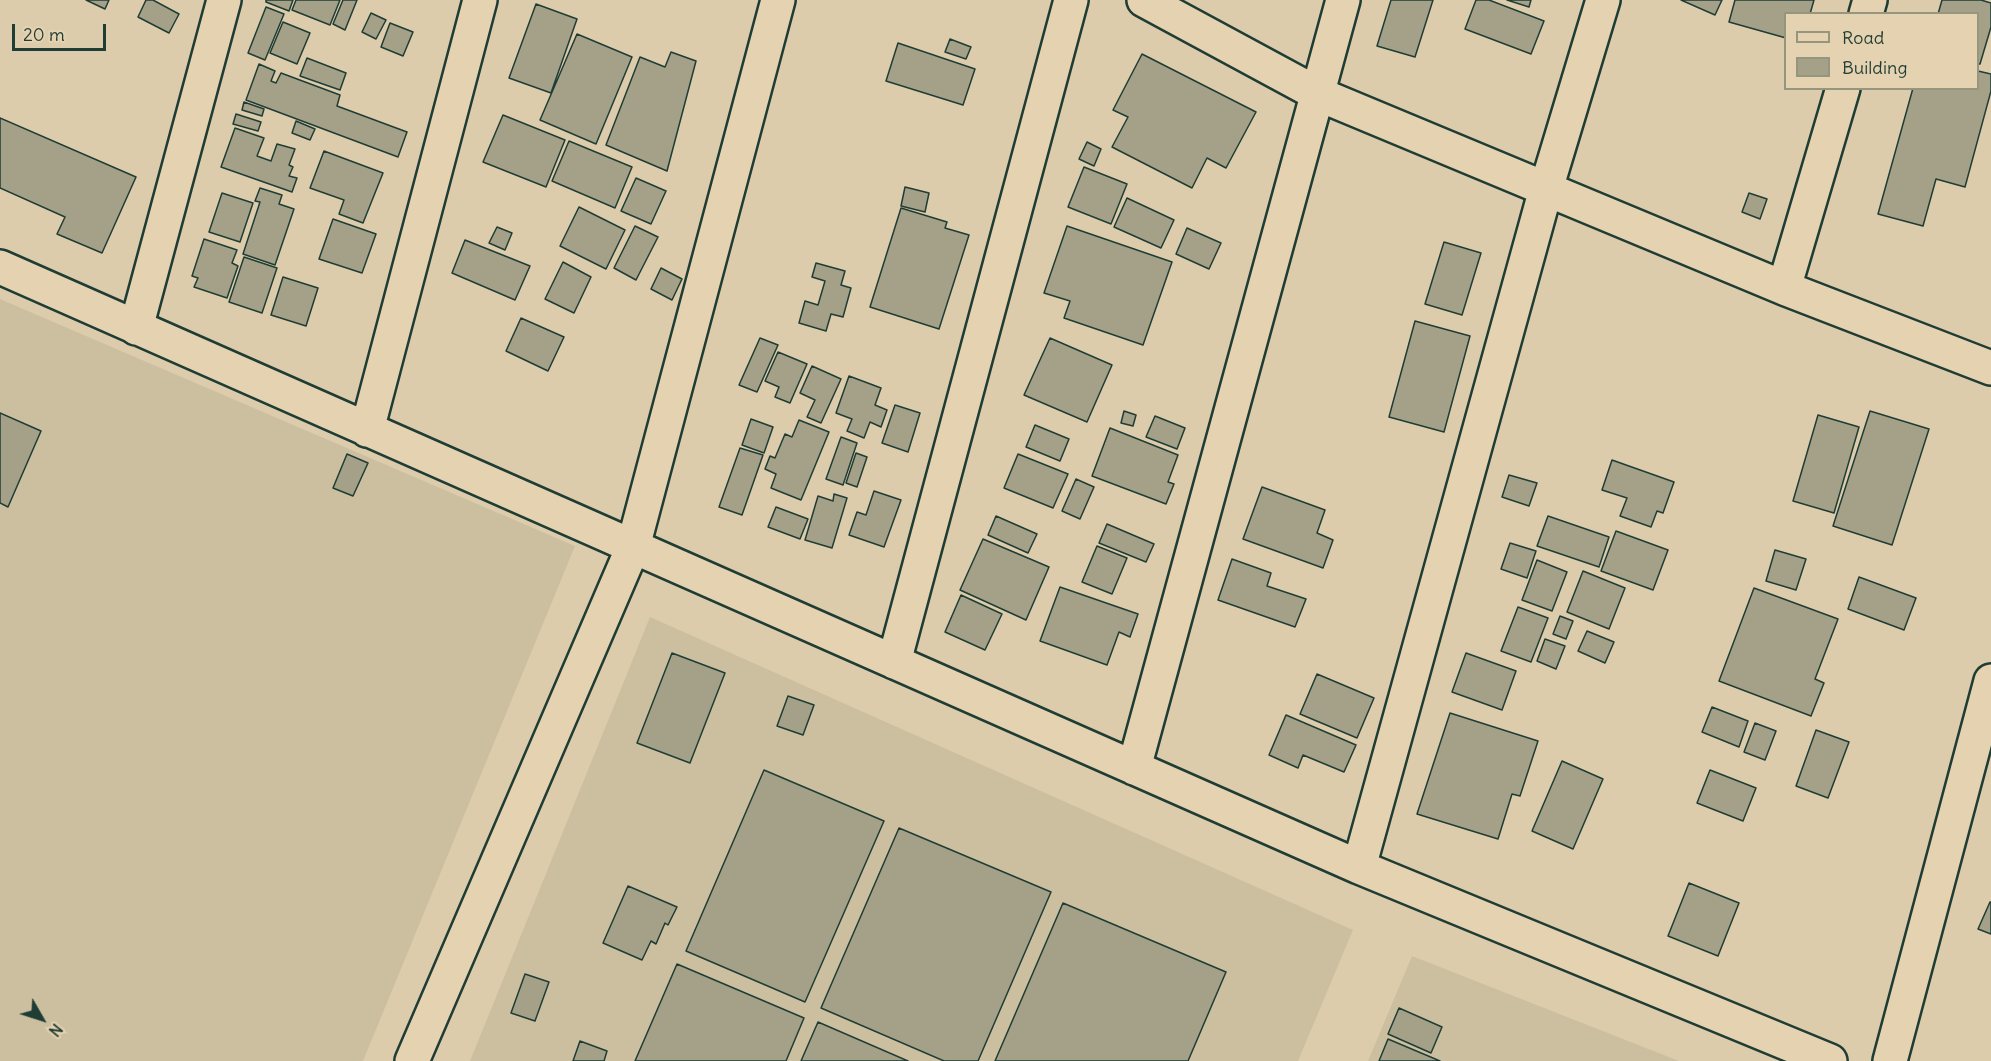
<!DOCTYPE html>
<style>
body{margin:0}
#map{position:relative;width:1991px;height:1061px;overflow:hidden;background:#ddccab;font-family:Delius,sans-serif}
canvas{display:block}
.legend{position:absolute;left:1784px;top:12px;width:195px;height:78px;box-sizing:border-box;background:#e5d2b0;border:2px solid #96967e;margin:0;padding:8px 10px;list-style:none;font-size:18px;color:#1f3d34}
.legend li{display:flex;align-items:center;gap:12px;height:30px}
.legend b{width:30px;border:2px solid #96967e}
.north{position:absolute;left:12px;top:989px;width:60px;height:60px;-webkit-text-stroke:4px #e5d2b0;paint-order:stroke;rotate:129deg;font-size:16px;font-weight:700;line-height:24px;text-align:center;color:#1f3d34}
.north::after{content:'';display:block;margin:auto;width:21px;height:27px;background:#1f3d34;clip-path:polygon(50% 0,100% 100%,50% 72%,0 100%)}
.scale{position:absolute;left:12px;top:24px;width:94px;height:27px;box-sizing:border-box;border:3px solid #1f3d34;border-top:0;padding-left:8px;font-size:18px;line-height:21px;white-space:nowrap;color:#1f3d34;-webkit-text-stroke:4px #e5d2b0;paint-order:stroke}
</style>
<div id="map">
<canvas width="1991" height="1061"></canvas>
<ul class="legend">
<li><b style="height:8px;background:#e5d2b0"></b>Road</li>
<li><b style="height:16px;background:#a4a188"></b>Building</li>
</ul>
<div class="north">N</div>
<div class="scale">20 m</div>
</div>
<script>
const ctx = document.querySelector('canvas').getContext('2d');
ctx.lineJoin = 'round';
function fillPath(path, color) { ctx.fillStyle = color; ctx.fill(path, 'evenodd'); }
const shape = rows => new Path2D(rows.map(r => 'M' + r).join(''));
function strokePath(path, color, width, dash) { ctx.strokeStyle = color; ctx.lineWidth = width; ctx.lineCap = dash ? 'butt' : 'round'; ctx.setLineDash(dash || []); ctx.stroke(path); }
fillPath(shape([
 [0,299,575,546,363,1061,0,1061],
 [650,617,1353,930,1298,1061,470,1061],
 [1412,956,1679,1061,1368,1061]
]), '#ccbfa0');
const building = shape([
 [86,0,109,0,105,9,86,0],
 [146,0,153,0,179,14,169,33,138,17,146,0],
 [266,0,293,0,289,11,266,2,266,0],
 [296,0,340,0,330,25,292,10,296,0],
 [343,0,357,0,345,30,333,24,343,0],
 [1391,0,1433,0,1415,57,1377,46,1391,0],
 [1476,0,1489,0,1544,21,1531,54,1465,29,1476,0],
 [1507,0,1531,0,1529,7,1507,0],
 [1681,0,1722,0,1715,15,1681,0],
 [1735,0,1814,0,1810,14,1786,14,1786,38,1729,22,1735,0],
 [1942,0,1981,0,1991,3,1991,27,1980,64,1978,64,1978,14,1938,14,1942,0],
 [536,4,577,19,551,93,509,78,536,4],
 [266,7,284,14,265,60,248,53,266,7],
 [371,13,386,20,376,39,362,32,371,13],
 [283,22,310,33,297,64,270,53,283,22],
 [390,23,413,32,403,56,381,47,390,23],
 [577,34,632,57,596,144,540,120,577,34],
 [950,39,971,47,966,59,945,52,950,39],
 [898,43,975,69,963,105,886,81,898,43],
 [671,52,696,61,667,171,606,145,640,57,665,67,671,52],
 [1142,54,1256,112,1226,168,1207,158,1192,188,1112,147,1128,117,1113,110,1142,54],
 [307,58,346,73,340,90,300,76,307,58],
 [259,64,275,71,271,81,276,83,281,73,340,95,337,106,407,132,398,157,246,100,259,64],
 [1978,71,1991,74,1991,91,1965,187,1936,179,1923,226,1878,214,1913,88,1978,88,1978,71],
 [244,102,264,109,262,116,242,110,244,102],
 [236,114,261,122,258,131,233,124,236,114],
 [503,115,565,140,546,187,483,162,503,115],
 [0,118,136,177,102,253,57,234,65,217,0,188,0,118],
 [296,121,315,129,310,140,292,133,296,121],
 [235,128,264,138,257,156,271,161,277,144,295,149,289,165,293,167,289,176,297,178,292,192,221,167,235,128],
 [569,141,632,167,615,208,552,181,569,141],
 [1087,142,1101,149,1094,166,1079,159,1087,142],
 [324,151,383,173,363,223,339,214,344,200,310,188,324,151],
 [1084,167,1127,184,1111,224,1068,207,1084,167],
 [636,178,666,191,651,224,621,211,636,178],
 [905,187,929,193,925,212,901,206,905,187],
 [260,188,282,195,279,204,294,209,275,265,243,254,260,202,255,201,260,188],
 [222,193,253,203,240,242,209,232,222,193],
 [1749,193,1767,199,1760,219,1742,212,1749,193],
 [1127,198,1174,220,1161,248,1114,227,1127,198],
 [579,207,625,230,606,269,560,246,579,207],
 [901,208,947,222,945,228,969,235,939,329,870,307,901,208],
 [333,219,376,234,362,273,319,259,333,219],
 [635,226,658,237,636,280,614,268,635,226],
 [1067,226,1172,262,1143,345,1064,318,1070,301,1044,293,1067,226],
 [497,227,512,233,505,250,489,243,497,227],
 [1187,228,1221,243,1209,269,1176,254,1187,228],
 [204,239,237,250,232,263,238,266,227,298,194,287,198,278,192,276,204,239],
 [465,240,530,266,515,300,452,273,465,240],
 [1444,242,1481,253,1462,315,1425,304,1444,242],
 [244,257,277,268,262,313,229,302,244,257],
 [563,262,591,277,574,313,545,299,563,262],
 [816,263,845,271,841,285,851,288,843,317,831,314,826,331,799,323,805,301,818,305,825,281,812,277,816,263],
 [661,268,682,279,672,300,651,289,661,268],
 [283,277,318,288,306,326,271,315,283,277],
 [521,318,564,337,548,371,506,351,521,318],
 [1415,321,1470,336,1444,432,1389,417,1415,321],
 [760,338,778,345,757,392,739,385,760,338],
 [1050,338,1112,365,1087,422,1024,395,1050,338],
 [778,352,807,364,790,403,775,397,779,387,765,381,778,352],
 [812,366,841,379,821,423,807,417,815,400,800,393,812,366],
 [849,376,881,388,875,405,887,410,881,427,870,422,864,438,847,431,852,419,836,413,849,376],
 [895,405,920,413,908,452,882,443,895,405],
 [1124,411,1136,415,1133,426,1121,423,1124,411],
 [1870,411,1929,429,1892,545,1833,526,1870,411],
 [0,413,41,431,8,507,0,503,0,413],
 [1818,415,1859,427,1834,513,1793,501,1818,415],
 [1155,416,1185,428,1177,449,1146,437,1155,416],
 [751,419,773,427,764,453,742,445,751,419],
 [799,420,829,432,801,500,771,488,776,474,765,469,770,456,775,458,785,434,792,437,799,420],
 [1035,425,1069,439,1060,461,1026,447,1035,425],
 [1110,428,1178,455,1168,482,1174,484,1166,504,1092,476,1110,428],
 [841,437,857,443,843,485,826,479,841,437],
 [740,448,763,455,742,515,719,507,740,448],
 [856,453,867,457,857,487,846,483,856,453],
 [347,454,368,463,353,496,333,488,347,454],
 [1018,454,1068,474,1053,508,1004,488,1018,454],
 [1612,460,1674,482,1663,513,1657,511,1651,527,1620,516,1627,498,1602,490,1612,460],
 [1509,475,1537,483,1529,506,1502,497,1509,475],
 [1076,479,1094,487,1080,519,1062,511,1076,479],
 [1262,487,1325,510,1317,533,1333,540,1323,568,1243,539,1262,487],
 [874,491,901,500,884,547,849,535,857,512,866,515,874,491],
 [834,494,847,498,832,548,805,540,818,496,833,501,834,494],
 [776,507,808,519,800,539,768,527,776,507],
 [996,516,1037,534,1028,553,988,535,996,516],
 [1548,516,1609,537,1599,567,1537,546,1548,516],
 [1107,524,1154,544,1146,562,1099,543,1107,524],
 [1616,531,1668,550,1653,590,1601,571,1616,531],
 [983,539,1049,567,1026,620,960,590,983,539],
 [1510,543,1536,551,1527,578,1501,569,1510,543],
 [1097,546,1127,558,1112,594,1082,582,1097,546],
 [1775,550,1806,559,1796,590,1766,581,1775,550],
 [1232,559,1271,573,1267,586,1306,599,1295,627,1218,600,1232,559],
 [1537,560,1567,572,1552,611,1522,600,1537,560],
 [1583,571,1625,588,1609,629,1567,612,1583,571],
 [1859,577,1916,598,1904,630,1848,609,1859,577],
 [1060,587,1138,614,1130,637,1119,632,1107,665,1040,641,1060,587],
 [1754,588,1838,619,1815,679,1824,683,1811,716,1719,681,1754,588],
 [961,595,1002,614,985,650,945,632,961,595],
 [1518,607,1548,618,1531,662,1501,651,1518,607],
 [1560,616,1573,621,1566,639,1553,634,1560,616],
 [1587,631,1614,642,1605,663,1578,651,1587,631],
 [1545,639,1565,646,1556,669,1537,661,1545,639],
 [672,653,725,673,690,763,637,743,672,653],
 [1466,653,1516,671,1502,710,1452,692,1466,653],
 [1317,674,1374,698,1357,738,1300,714,1317,674],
 [788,696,814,705,803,735,777,726,788,696],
 [1712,707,1748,721,1739,747,1702,732,1712,707],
 [1450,713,1538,741,1520,796,1512,794,1498,839,1417,814,1450,713],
 [1286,715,1356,745,1344,772,1303,755,1298,768,1269,755,1286,715],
 [1755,723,1776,731,1765,760,1744,752,1755,723],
 [1816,730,1849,742,1828,798,1796,786,1816,730],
 [1562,761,1603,779,1573,849,1532,831,1562,761],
 [764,770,884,821,805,1002,686,951,764,770],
 [1710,770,1756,788,1743,821,1697,803,1710,770],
 [899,828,1051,892,978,1061,944,1061,821,1008,899,828],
 [1689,883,1739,903,1718,956,1668,936,1689,883],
 [628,886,677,907,668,925,665,923,656,944,651,941,642,960,603,943,628,886],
 [1990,902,1991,902,1991,934,1978,929,1990,902],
 [1063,903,1226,972,1188,1061,995,1061,1063,903],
 [677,964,804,1018,786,1061,635,1061,677,964],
 [525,974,549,982,535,1021,511,1013,525,974],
 [1399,1008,1442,1027,1431,1053,1388,1034,1399,1008],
 [818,1022,908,1061,801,1061,818,1022],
 [1388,1039,1440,1061,1379,1061,1388,1039],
 [580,1041,607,1051,604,1061,573,1061,580,1041]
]);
fillPath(building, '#a4a188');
strokePath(building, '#1f3d34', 1.5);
const minor = shape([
 [1144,0,1318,94,1784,288,1991,368],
 [1866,14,1870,0],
 [0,267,1359,867,1830,1061],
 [1784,288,1843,88],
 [136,328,224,0],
 [367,430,480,0],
 [894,662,1071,0],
 [1134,768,1343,0],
 [1359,867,1546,189,1603,0],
 [412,1061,633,547,778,0],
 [1890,1061,1991,681]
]);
strokePath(minor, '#1f3d34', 38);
strokePath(minor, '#e5d2b0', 33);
</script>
